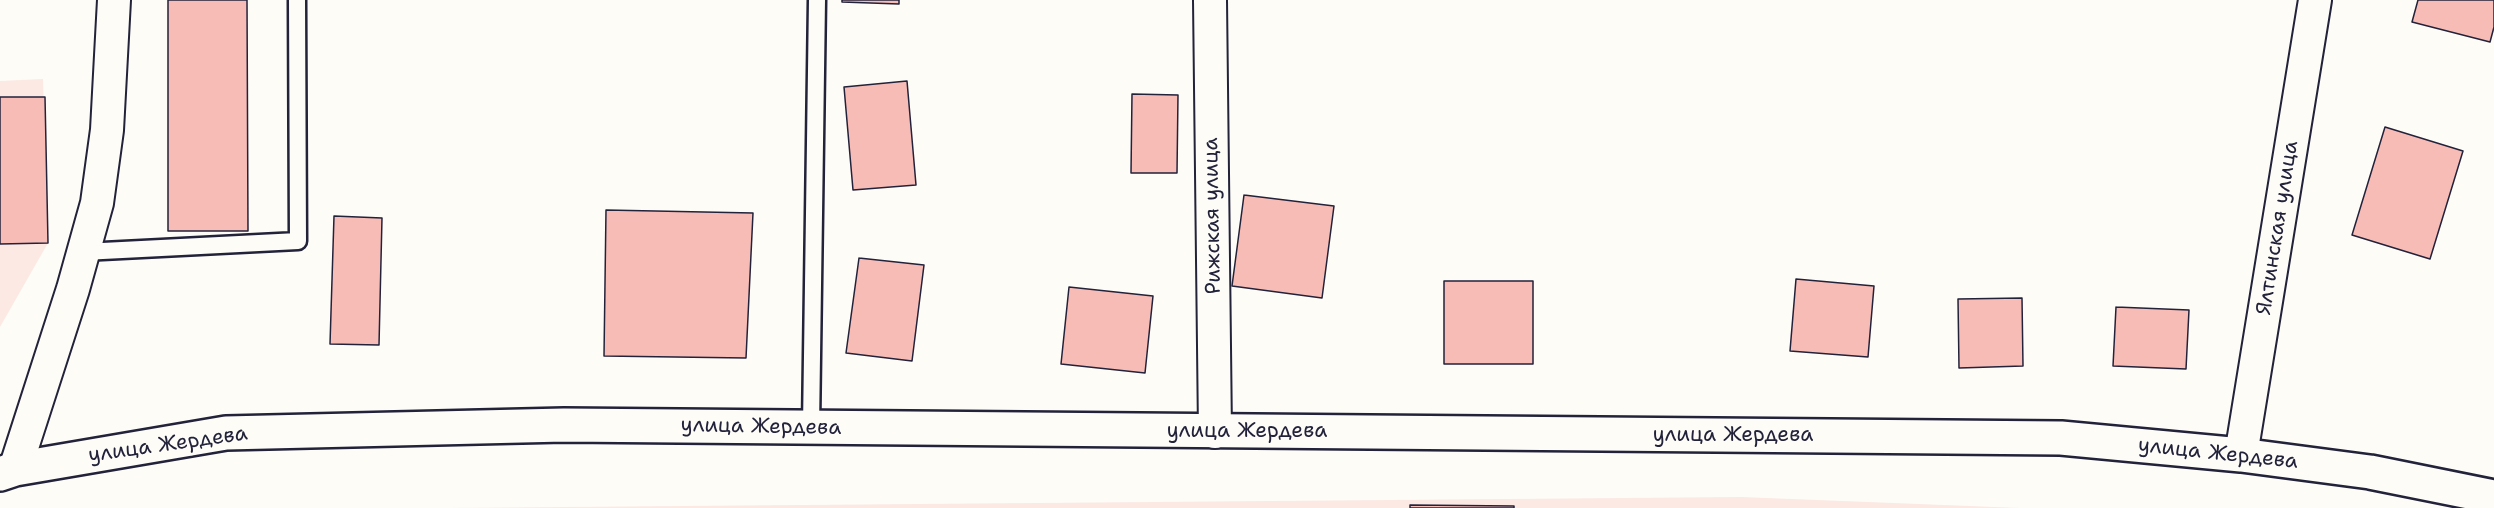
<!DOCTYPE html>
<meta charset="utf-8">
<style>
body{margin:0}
canvas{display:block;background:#fdfcf7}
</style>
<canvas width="2494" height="508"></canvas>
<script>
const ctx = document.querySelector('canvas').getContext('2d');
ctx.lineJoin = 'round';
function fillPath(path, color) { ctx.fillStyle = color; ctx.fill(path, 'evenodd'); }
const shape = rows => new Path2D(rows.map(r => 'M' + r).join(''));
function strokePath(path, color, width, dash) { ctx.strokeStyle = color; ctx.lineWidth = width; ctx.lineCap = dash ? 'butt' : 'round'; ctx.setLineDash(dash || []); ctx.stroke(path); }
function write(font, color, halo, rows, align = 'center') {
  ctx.font = font + ' "Shantell Sans",sans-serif'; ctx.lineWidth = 5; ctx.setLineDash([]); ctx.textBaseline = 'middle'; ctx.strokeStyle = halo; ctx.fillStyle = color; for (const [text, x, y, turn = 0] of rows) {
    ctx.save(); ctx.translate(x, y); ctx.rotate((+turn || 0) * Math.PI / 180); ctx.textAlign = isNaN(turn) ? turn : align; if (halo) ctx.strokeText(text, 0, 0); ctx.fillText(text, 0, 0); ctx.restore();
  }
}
fillPath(shape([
 [43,79,48,243,0,327,0,81],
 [1741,497,2020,508,448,508]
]), '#fce9e4');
const building = shape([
 [168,0,247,0,248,231,168,231,168,0],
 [842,0,899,0,899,4,842,2,842,0],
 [2418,0,2494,0,2494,27,2490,42,2412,22,2418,0],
 [907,81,916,185,853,190,844,87,907,81],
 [1132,94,1178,95,1177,173,1131,173,1132,94],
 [0,97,45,97,48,243,0,244,0,97],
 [2385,127,2463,151,2430,259,2352,235,2385,127],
 [1244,195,1334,206,1322,298,1232,286,1244,195],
 [606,210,753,213,746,358,604,356,606,210],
 [334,216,382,218,379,345,330,344,334,216],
 [859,258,924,265,912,361,846,353,859,258],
 [1796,279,1874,286,1868,357,1790,351,1796,279],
 [1444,281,1533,281,1533,364,1444,364,1444,281],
 [1069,287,1153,296,1145,373,1061,364,1069,287],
 [2022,298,2023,366,1959,368,1958,299,2022,298],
 [2116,307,2189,310,2186,369,2113,366,2116,307],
 [1410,505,1514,506,1514,508,1410,508,1410,505]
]);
fillPath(building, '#f8bcb7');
strokePath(building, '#22223b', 1.5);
const service = shape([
 [83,252,298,241,297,0],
 [811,427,817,0]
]);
const minor = shape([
 [1210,0,1215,432],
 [2241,455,2315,0],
 [15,469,73,289,97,203,107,130,114,0]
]);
const secondary = shape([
 [0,474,15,469,226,433,564,425,2061,438,2241,455,2370,472,2494,497]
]);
strokePath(service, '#22223b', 21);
strokePath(minor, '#22223b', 36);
strokePath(secondary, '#22223b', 38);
strokePath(service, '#fdfcf7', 16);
strokePath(minor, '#fdfcf7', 32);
strokePath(secondary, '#fdfcf7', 33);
write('21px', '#22223b', '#fdfcf7', [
 ["Рижская улица",1213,216,-91],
 ["Ялтинская улица",2278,228,-81],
 ["улица Жердева",761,427,1],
 ["улица Жердева",1247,432],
 ["улица Жердева",1733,436],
 ["улица Жердева",168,445,-8],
 ["улица Жердева",2218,454,6]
]);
</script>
